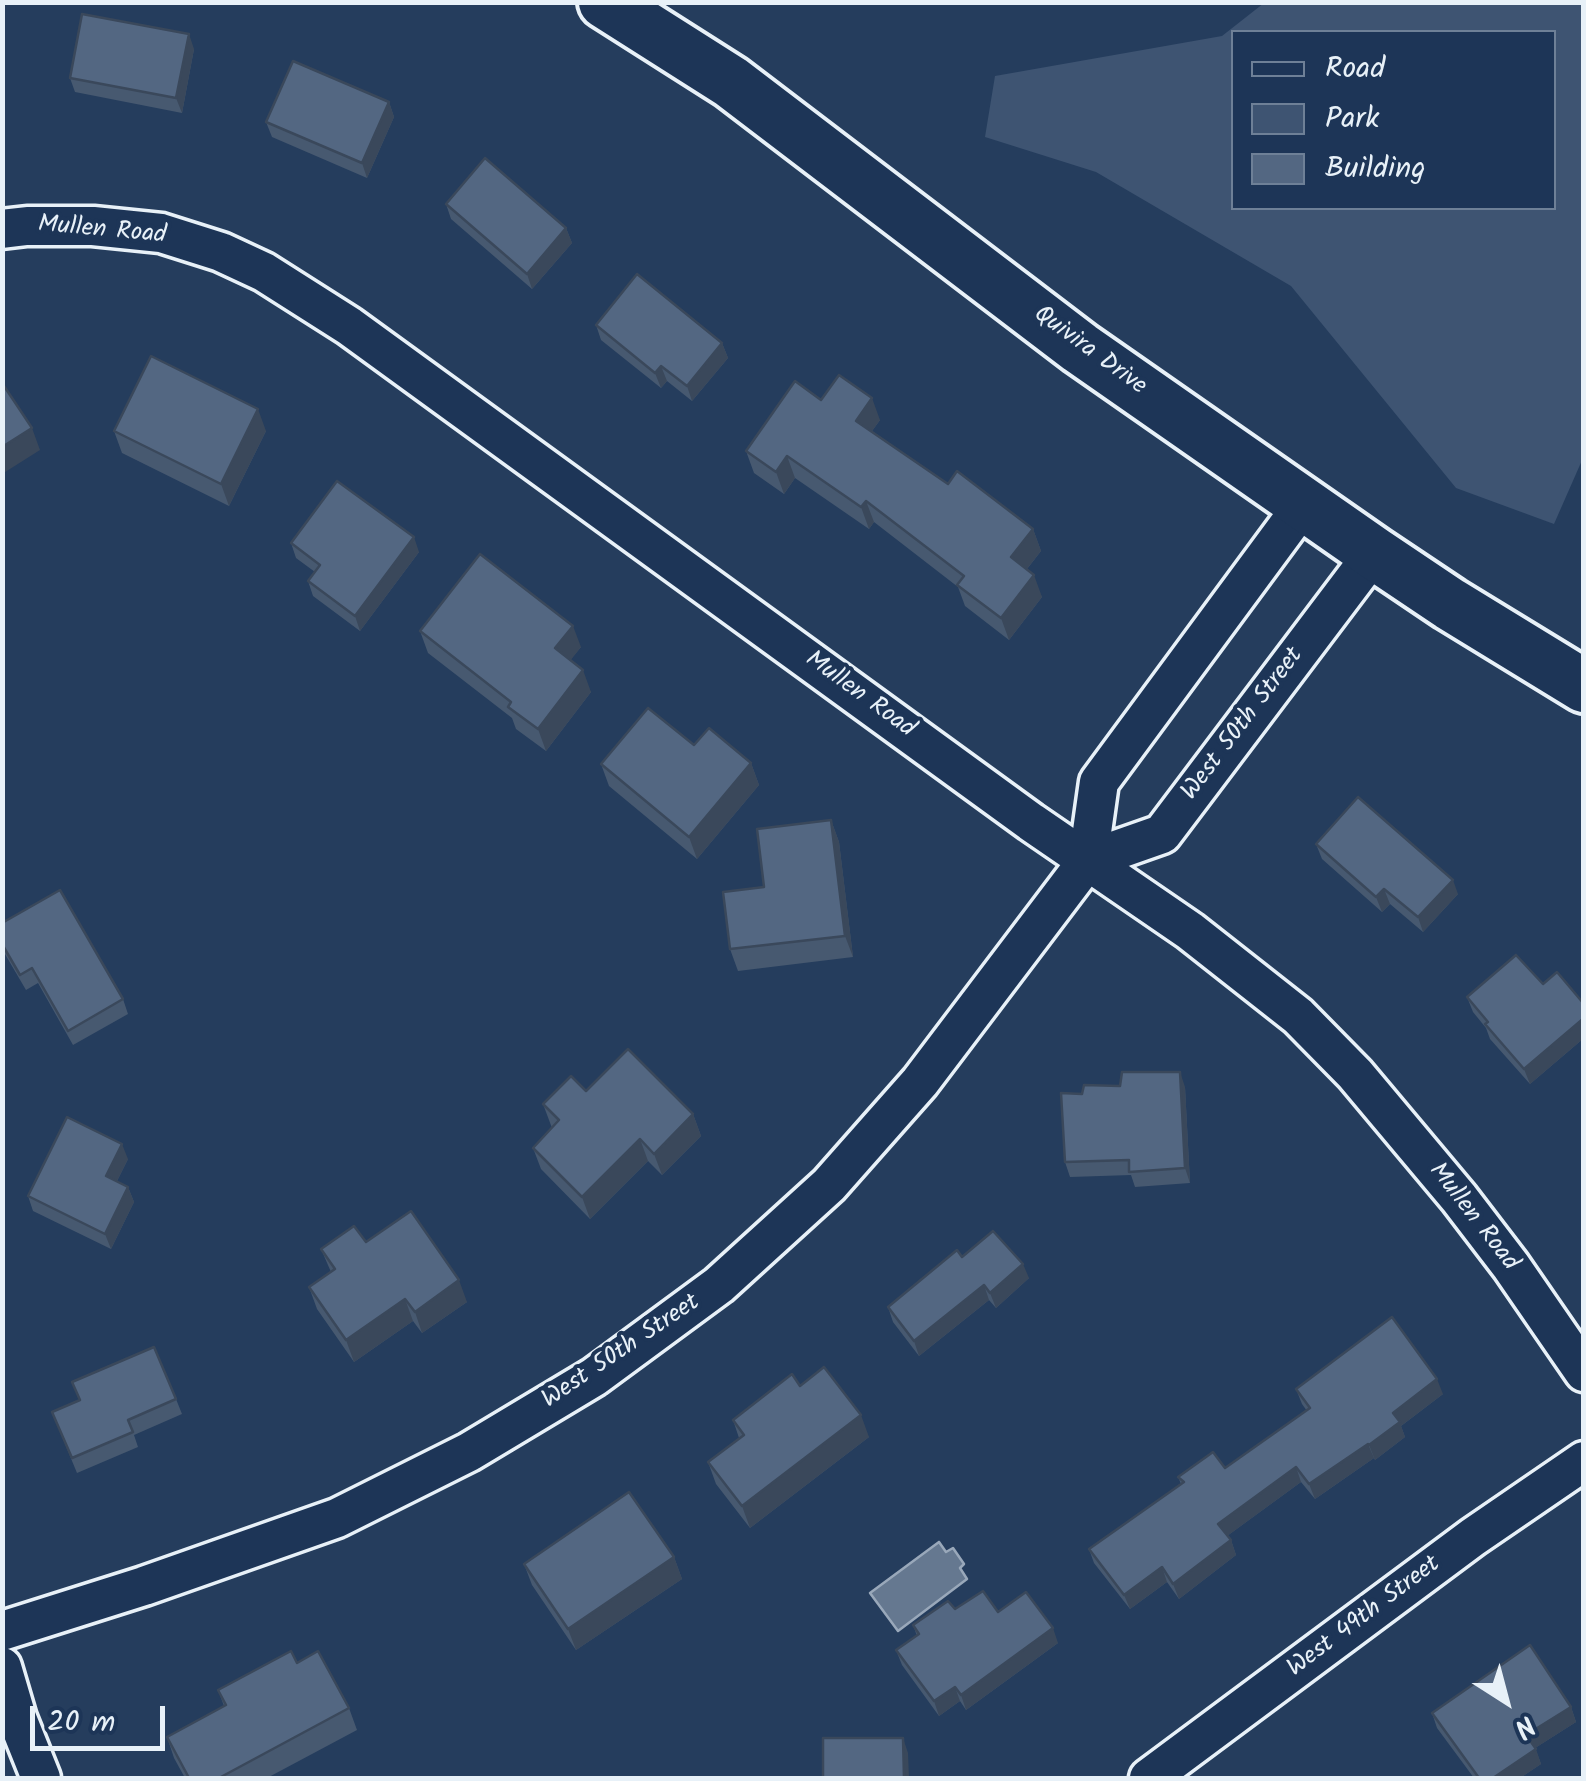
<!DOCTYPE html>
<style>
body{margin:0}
#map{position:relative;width:1586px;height:1781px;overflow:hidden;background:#253d5d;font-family:Kalam,sans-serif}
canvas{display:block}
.frame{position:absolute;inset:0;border:5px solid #e8f1f8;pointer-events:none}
.legend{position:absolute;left:1231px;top:30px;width:325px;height:180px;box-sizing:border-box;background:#1d3557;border:2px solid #6e8097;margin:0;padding:12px 18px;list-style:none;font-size:30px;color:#e8f1f8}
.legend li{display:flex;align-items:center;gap:20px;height:50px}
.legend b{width:50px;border:2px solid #6e8097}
.north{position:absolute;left:1456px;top:1651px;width:100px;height:100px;-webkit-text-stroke:8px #1d3557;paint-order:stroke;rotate:144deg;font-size:28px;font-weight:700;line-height:40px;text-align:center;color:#e8f1f8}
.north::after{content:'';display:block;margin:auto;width:35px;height:45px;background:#e8f1f8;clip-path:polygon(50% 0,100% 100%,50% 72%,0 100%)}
.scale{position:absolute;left:30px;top:1706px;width:135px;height:45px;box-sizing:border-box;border:5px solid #e8f1f8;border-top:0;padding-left:12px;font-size:30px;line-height:35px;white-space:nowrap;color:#e8f1f8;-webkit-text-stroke:8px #1d3557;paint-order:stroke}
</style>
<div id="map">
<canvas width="1586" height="1781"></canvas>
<div class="frame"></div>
<ul class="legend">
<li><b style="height:12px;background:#1d3557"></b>Road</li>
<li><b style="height:28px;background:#3e5472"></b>Park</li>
<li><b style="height:28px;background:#536782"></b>Building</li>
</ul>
<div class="north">N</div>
<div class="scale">20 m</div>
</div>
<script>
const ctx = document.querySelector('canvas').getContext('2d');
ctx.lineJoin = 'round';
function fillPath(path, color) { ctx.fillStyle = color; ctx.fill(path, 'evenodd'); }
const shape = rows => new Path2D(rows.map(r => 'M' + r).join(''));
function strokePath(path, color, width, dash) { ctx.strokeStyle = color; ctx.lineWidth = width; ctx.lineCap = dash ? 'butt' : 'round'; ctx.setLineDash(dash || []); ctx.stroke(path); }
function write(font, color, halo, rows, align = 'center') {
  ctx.font = font + ' Kalam,sans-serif'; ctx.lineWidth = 8; ctx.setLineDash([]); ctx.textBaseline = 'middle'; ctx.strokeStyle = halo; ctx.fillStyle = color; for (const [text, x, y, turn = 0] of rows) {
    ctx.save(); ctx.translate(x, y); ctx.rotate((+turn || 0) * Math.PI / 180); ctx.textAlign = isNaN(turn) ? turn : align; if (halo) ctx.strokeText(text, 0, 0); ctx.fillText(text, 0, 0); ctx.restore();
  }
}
fillPath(shape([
 [1264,3,1583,3,1583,458,1554,524,1456,488,1291,286,1096,172,985,137,995,76,1222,36],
 [1234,32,1554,32,1554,208,1234,208]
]), '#3e5472');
const water = shape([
 [939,1542,946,1552,953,1548,964,1564,960,1568,967,1579,898,1631,870,1593,939,1542]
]);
fillPath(water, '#657890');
strokePath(water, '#99a8ba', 2.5);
const minor = shape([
 [2,229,27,226,93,226,161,233,221,252,264,272,349,326,1031,822,1190,931,1298,1016,1355,1074,1459,1198,1511,1266,1584,1372],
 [1088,860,1162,834,1374,553],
 [2,1631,144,1586,337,1518,469,1452,594,1377,719,1285,829,1185,920,1082,1088,860,1099,782,1304,504],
 [2,1667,17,1718,41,1778],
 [1149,1778,1473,1537,1584,1461]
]);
const secondary = shape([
 [605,2,731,82,1080,348,1374,553,1450,604,1584,686]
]);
strokePath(minor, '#e8f1f8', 45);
strokePath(secondary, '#e8f1f8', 60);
strokePath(minor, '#1d3557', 38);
strokePath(secondary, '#1d3557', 52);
fillPath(shape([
 [194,49,182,113,75,92,70,78],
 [389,102,394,117,367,178,272,137,266,122],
 [446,204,566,228,572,243,532,289,451,219],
 [596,325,722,343,728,358,692,401,667,381,661,388,601,340],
 [821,400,880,420,872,431,948,484,1033,529,1041,551,1027,569,1042,597,1009,640,965,606,958,587,874,522,869,529,795,478,784,494,754,473,746,451],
 [114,431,266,431,229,506,122,453],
 [291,543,419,552,360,631,313,596,308,581,315,572,296,558],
 [420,631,581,647,570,660,591,692,546,751,516,729,512,718,428,653],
 [694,745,751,763,759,785,697,859,609,786,601,764],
 [831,820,839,842,853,957,738,971,730,949,764,887],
 [1316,844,1458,894,1423,932,1390,904,1382,912,1322,859],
 [2,923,123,999,128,1014,73,1045,38,983,26,990,2,949],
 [1543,984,1584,1004,1584,1038,1530,1084,1490,1039,1486,1028,1473,1012,1467,997],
 [1185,1087,1190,1183,1135,1187,1131,1175,1070,1177,1065,1162,1082,1094],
 [586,1091,693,1114,701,1136,662,1175,648,1161,590,1219,541,1169,533,1148,552,1128,543,1104],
 [128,1159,117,1181,128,1187,134,1202,111,1249,33,1211,28,1196],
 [366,1242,467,1302,422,1333,413,1321,354,1362,317,1309,309,1287,331,1272,321,1249],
 [962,1257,1029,1278,996,1308,989,1300,919,1356,893,1322,888,1307],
 [72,1382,176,1399,182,1414,134,1435,138,1447,77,1473,58,1427,79,1400],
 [800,1386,869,1437,750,1528,716,1484,708,1462,739,1438,733,1420],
 [1296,1389,1443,1394,1401,1426,1405,1437,1375,1460,1374,1458,1315,1499,1301,1482,1227,1536,1231,1540,1236,1555,1179,1599,1167,1582,1130,1609,1094,1563,1089,1549,1181,1484,1178,1477,1225,1468,1307,1411,1302,1404],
 [674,1557,682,1579,576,1650,532,1585,524,1564],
 [955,1609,998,1612,1058,1643,966,1710,960,1701,939,1716,902,1665,896,1650,917,1636,913,1625],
 [297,1663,349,1708,357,1730,267,1778,185,1778,174,1758,167,1737,224,1706,218,1690],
 [1571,1707,1576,1722,1535,1748,1541,1764,1520,1778,1474,1778,1437,1728,1432,1713]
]), '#475970');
fillPath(shape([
 [189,34,194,49,182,113,176,98],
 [389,102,394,117,367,178,362,163],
 [566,228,572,243,532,289,527,274],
 [722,343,728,358,692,401,687,386],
 [661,366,667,381,661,388,655,373],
 [872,398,880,420,864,442,856,421],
 [258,409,266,431,229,506,221,484],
 [32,428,40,450,2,474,2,447],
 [787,456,795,478,784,494,776,472],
 [866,501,874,522,869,529,861,507],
 [1033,529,1041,551,1019,579,1011,557],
 [414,537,419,552,360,631,355,616],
 [1034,575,1042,597,1009,640,1001,618],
 [573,626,581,647,563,670,555,648],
 [583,670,591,692,546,751,538,729],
 [751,763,759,785,697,859,689,837],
 [831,820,839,842,853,957,845,936],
 [1453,880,1458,894,1423,932,1418,917],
 [1384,889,1390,904,1382,912,1376,897],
 [1584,1018,1584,1038,1530,1084,1524,1069],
 [1180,1072,1185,1087,1190,1183,1185,1168],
 [693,1114,701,1136,662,1175,654,1154],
 [640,1139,648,1161,590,1219,582,1197],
 [122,1144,128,1159,112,1191,106,1176],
 [128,1187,134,1202,111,1249,105,1234],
 [1023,1264,1029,1278,996,1308,990,1293],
 [459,1280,467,1302,422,1333,415,1312],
 [984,1285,989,1300,919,1356,914,1341],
 [405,1299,413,1321,354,1362,346,1340],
 [1437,1379,1443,1394,1401,1426,1405,1437,1375,1460,1369,1445,1393,1413],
 [861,1415,869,1437,750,1528,742,1506],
 [1368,1444,1374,1458,1315,1499,1309,1484],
 [1296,1467,1301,1482,1223,1539,1218,1524],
 [1231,1540,1236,1555,1179,1599,1173,1584],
 [674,1557,682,1579,576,1650,568,1629],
 [1162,1567,1167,1582,1130,1609,1124,1595],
 [1053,1628,1058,1643,966,1710,961,1695],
 [955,1687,960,1701,939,1716,934,1701],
 [1571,1707,1576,1722,1532,1750,1526,1735],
 [903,1738,908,1753,909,1778,904,1778],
 [1536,1749,1541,1764,1520,1778,1493,1778]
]), '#3a485b');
const building = shape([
 [82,14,189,34,176,98,70,78,82,14],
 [293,61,389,102,362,163,266,122,293,61],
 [485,158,566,228,527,274,446,204,485,158],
 [637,274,722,343,687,386,661,366,655,373,596,325,637,274],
 [151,356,258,409,221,484,114,431,151,356],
 [839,375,872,398,856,421,948,484,957,471,1033,529,1011,557,1034,575,1001,618,957,585,964,576,866,501,861,507,787,456,776,472,746,451,795,381,821,400,839,375],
 [2,383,32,428,2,447,2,383],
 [337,481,414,537,355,616,308,581,320,565,291,543,337,481],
 [480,554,573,626,555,648,583,670,538,729,508,707,511,702,420,631,480,554],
 [648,708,694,745,709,728,751,763,689,837,601,764,648,708],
 [1358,797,1453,880,1418,917,1384,889,1376,897,1316,844,1358,797],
 [831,820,845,936,730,949,723,892,764,887,757,829,831,820],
 [60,890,123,999,68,1031,32,968,20,975,2,944,2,923,60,890],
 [1516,955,1543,984,1557,972,1584,1004,1584,1018,1524,1069,1485,1024,1488,1022,1467,997,1516,955],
 [628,1049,693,1114,654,1154,640,1139,582,1197,533,1148,559,1120,543,1104,571,1076,586,1091,628,1049],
 [1122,1072,1180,1072,1185,1168,1129,1172,1129,1160,1065,1162,1061,1093,1082,1094,1084,1085,1120,1086,1122,1072],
 [67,1117,122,1144,106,1176,128,1187,105,1234,28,1196,67,1117],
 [411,1211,459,1280,415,1312,405,1299,346,1340,309,1287,335,1269,321,1249,354,1226,366,1242,411,1211],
 [993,1231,1023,1264,990,1293,984,1285,914,1341,888,1307,957,1250,962,1257,993,1231],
 [1392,1317,1437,1379,1393,1413,1400,1422,1369,1445,1368,1444,1309,1484,1296,1467,1218,1524,1231,1540,1173,1584,1162,1567,1124,1595,1089,1549,1184,1482,1178,1477,1213,1452,1225,1468,1310,1408,1296,1389,1392,1317],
 [154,1347,176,1399,128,1420,133,1432,72,1458,52,1412,80,1400,72,1382,154,1347],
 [824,1367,861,1415,742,1506,708,1462,744,1435,733,1420,792,1374,800,1386,824,1367],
 [629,1492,674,1557,568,1629,524,1564,629,1492],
 [983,1591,998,1612,1026,1592,1053,1628,961,1695,955,1687,934,1701,896,1650,919,1634,913,1625,948,1601,955,1609,983,1591],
 [1530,1645,1571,1707,1526,1735,1536,1749,1493,1778,1479,1778,1432,1713,1530,1645],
 [291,1651,297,1663,318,1651,349,1708,219,1778,189,1778,167,1737,226,1705,218,1690,291,1651],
 [823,1738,903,1738,904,1778,823,1778,823,1738]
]);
fillPath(building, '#536782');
strokePath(building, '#3a485b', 2.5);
write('25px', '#e8f1f8', '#1d3557', [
 ["Mullen Road",102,232,5],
 ["Quivira Drive",1089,352,36],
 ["Mullen Road",859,696,36],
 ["West 50th Street",1244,725,-53],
 ["Mullen Road",1472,1218,52],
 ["West 50th Street",622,1353,-34],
 ["West 49th Street",1365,1618,-37]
]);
</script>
